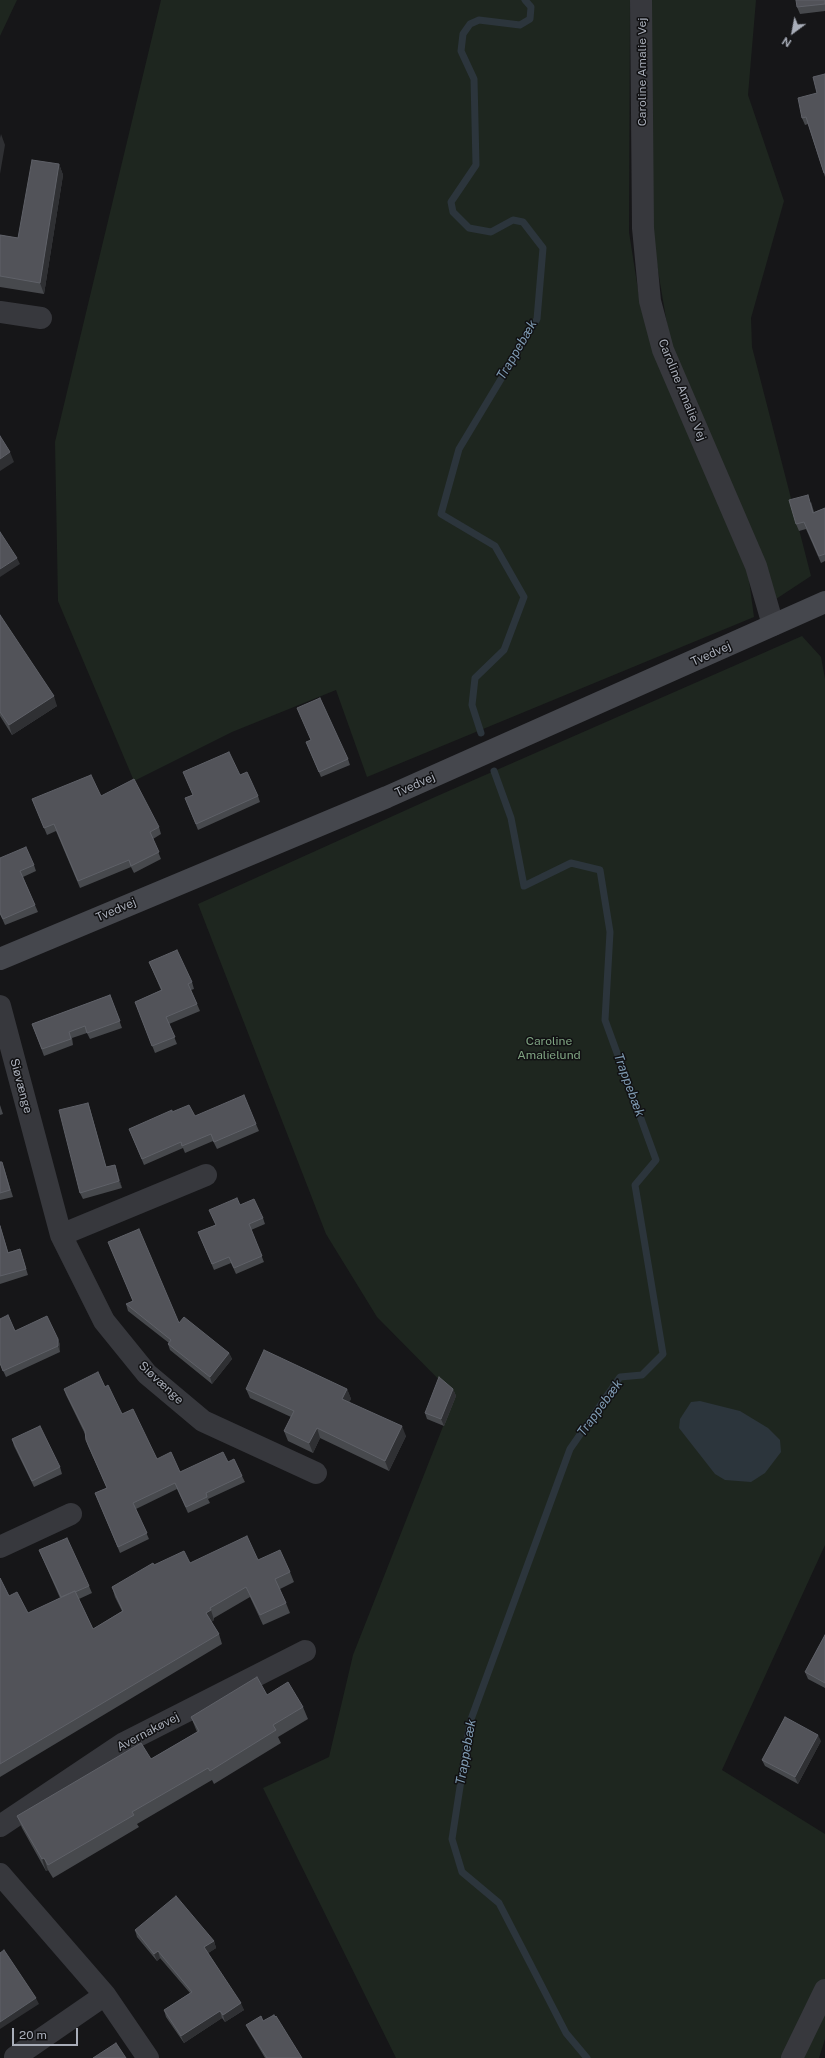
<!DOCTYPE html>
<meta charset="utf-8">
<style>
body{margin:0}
#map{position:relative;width:825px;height:2058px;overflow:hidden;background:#161618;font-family:"Public Sans",sans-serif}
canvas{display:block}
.north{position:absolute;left:773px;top:12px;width:40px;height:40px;-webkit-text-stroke:3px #111113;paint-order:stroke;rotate:212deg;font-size:11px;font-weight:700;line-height:16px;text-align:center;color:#a8adb8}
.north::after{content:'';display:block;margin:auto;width:14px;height:18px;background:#a8adb8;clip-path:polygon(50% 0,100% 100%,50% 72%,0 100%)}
.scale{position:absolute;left:12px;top:2028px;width:66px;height:18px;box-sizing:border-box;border:2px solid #a8adb8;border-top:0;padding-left:5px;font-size:12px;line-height:14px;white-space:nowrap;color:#a8adb8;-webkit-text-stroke:3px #111113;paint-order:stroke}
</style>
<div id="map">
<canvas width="825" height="2058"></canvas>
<div class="north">N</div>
<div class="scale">20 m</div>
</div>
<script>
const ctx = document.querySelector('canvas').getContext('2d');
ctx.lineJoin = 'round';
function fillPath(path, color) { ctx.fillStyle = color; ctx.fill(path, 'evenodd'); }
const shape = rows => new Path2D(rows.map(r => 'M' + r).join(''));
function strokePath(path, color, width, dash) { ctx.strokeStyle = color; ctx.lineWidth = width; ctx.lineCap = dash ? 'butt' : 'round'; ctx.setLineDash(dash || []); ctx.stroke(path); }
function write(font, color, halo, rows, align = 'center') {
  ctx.font = font + ' "Public Sans",sans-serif'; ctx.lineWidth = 3; ctx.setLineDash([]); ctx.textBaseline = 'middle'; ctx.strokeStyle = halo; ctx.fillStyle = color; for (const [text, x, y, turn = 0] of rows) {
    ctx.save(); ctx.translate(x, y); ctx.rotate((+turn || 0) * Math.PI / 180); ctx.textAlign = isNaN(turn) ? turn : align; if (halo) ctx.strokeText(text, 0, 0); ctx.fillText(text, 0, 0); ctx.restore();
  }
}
fillPath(shape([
 [0,0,17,0,0,36],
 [161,0,630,0,629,232,641,309,747,565,754,617,367,777,336,690,232,732,134,781,58,601,55,442],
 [649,0,756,0,748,95,784,201,751,318,752,347,811,576,773,601,671,348,651,229],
 [802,636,821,657,825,679,825,1545,722,1770,825,1834,825,2039,819,2058,396,2058,263,1788,329,1757,353,1655,455,1396,377,1317,326,1234,198,904,435,797]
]), '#1e261f');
fillPath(shape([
 [700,1401,740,1411,768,1428,780,1440,781,1452,765,1473,751,1482,725,1480,715,1474,679,1428,680,1419,691,1402]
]), '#2c353c');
strokePath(shape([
 [481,733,472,705,475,678,504,650,524,597,495,546,441,514,459,449,537,319,543,248,523,222,513,220,491,232,469,228,453,212,451,202,476,165,474,79,461,51,463,34,470,24,479,20,520,25,530,19,531,7,525,0],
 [494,771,511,818,524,886,571,863,600,870,610,932,605,1020,656,1160,635,1185,663,1354,642,1375,620,1377,570,1449,470,1722,452,1839,462,1872,499,1903,566,2033,587,2058]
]), '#2c353c', 7);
strokePath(shape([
 [641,0,643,228,650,301,663,350,756,566,773,625],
 [0,312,41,318],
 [0,1006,61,1235,104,1321,147,1374,203,1421,316,1473],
 [61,1235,206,1175],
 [0,1547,71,1514],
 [0,1826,124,1743,305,1651],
 [0,1874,105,1995,148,2058],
 [15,2057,105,1995],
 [792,2058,825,1990]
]), '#37383d', 22);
strokePath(shape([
 [0,959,387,797,825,602]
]), '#45474d', 22);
fillPath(shape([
 [825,0,825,11,800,14,797,7],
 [825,74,825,177,808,124,805,125,802,118,817,93],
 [59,164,63,175,44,294,0,287,0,235,18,238],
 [811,502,814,512,825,508,825,561,821,563,806,529,799,531,796,524],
 [0,615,57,706,12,735,0,716],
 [306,742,348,759,350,765,321,777],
 [240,775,258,796,260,802,198,830,185,798],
 [101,796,159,827,161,834,153,839,161,859,134,873,131,867,80,888,56,831,47,835,32,799],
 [0,858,34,865,36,871,23,877,38,912,5,925,0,914],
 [149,962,192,982,194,989,191,990,200,1011,169,1024,177,1044,155,1053,135,1002,161,990],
 [110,995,122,1028,90,1039,87,1033,72,1038,73,1045,44,1056,32,1024],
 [88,1103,90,1109,106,1167,115,1165,122,1188,83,1199,80,1193],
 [0,1105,3,1114,0,1115],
 [172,1112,195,1116,256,1124,259,1131,217,1149,213,1141,185,1153,183,1148,144,1165,129,1129],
 [0,1162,4,1168,13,1197,0,1200],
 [240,1205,263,1218,265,1224,251,1230,264,1262,236,1274,231,1263,214,1270,198,1232,215,1225],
 [0,1225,8,1252,20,1249,28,1275,0,1284],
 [108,1242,179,1323,229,1353,232,1359,212,1384,170,1350,168,1344,169,1343,128,1311,126,1304,133,1301],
 [15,1331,58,1339,60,1345,60,1352,6,1377,0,1364],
 [105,1387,122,1414,157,1459,180,1472,228,1462,242,1476,245,1482,208,1499,210,1503,188,1513,177,1489,136,1509,149,1539,120,1553,95,1493,107,1488,88,1446,86,1440,85,1434,66,1395,64,1389],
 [246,1389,347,1389,351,1399,349,1402,406,1436,389,1471,320,1438,313,1453,288,1441,284,1431,291,1417,250,1398],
 [453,1389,456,1396,444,1426,427,1419,425,1413],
 [12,1439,60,1467,62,1474,34,1487,14,1446],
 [39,1550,89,1586,92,1593,79,1599,93,1629,122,1611,115,1597,112,1587,154,1565,258,1560,290,1572,294,1582,280,1589,286,1603,290,1613,263,1625,250,1597,214,1618,214,1620,211,1622,219,1634,222,1644,0,1777,0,1578,9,1596,28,1613,60,1598,42,1557],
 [825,1635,825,1688,808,1679,805,1672],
 [267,1695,303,1707,308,1719,278,1737,281,1743,214,1784,212,1780,137,1824,139,1827,53,1878,48,1870,46,1871,22,1828,17,1816,151,1759,197,1732,191,1717],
 [821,1741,798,1784,765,1766,762,1760],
 [135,1930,214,1941,216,1948,208,1953,244,2010,225,2022,222,2018,184,2043,166,2017,164,2010,190,1993,160,1958,157,1961,137,1937],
 [263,2021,302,2058,265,2058,249,2031,246,2025]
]), '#47494d');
fillPath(shape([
 [1,134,5,145,0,174,0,138],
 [59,164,63,175,44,294,40,283],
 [10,452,14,462,0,471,0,459],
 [17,558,20,564,0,577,0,569],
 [54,696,57,706,12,735,9,725],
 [88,1103,90,1109,108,1174,106,1167],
 [115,1165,117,1171,122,1188,119,1181],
 [58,1339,60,1345,60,1352,58,1346],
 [229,1353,232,1359,212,1384,210,1377],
 [347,1389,351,1399,346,1408,342,1399],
 [453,1389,456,1396,444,1426,441,1419],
 [402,1426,406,1436,389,1471,385,1461],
 [317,1428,320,1438,313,1453,309,1443],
 [211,1610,214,1620,210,1623,206,1613],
 [818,1735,821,1741,798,1784,795,1777],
 [44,1858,48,1870,46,1871,42,1859],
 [214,1941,216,1948,207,1954,204,1947],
 [158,1951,160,1958,157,1961,154,1954],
 [36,1998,39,2004,0,2029,0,2022],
 [241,2003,244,2010,225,2022,223,2015],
 [220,2011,222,2018,184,2043,181,2036]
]), '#2f3033');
const building = shape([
 [796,0,825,0,825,4,797,7,796,0],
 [825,74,825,173,824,173,806,117,802,118,798,98,817,93,813,77,825,74],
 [32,160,59,164,40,283,0,276,0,235,18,238,32,160],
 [0,436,10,452,0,459,0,436],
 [808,495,813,513,825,508,825,554,819,556,804,522,796,524,789,500,808,495],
 [0,532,17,558,0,569,0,532],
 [0,615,54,696,9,725,0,712,0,615],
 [320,698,348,759,319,772,306,742,311,740,297,708,320,698],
 [229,752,240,775,247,772,258,796,196,824,185,798,193,795,183,772,229,752],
 [91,775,101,796,134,779,159,827,150,832,159,852,131,866,129,860,78,881,54,824,44,828,32,799,91,775],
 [26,847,34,865,20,871,35,905,3,919,0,913,0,858,26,847],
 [177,950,192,982,188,984,197,1004,166,1017,175,1037,152,1046,135,1002,162,990,149,962,177,950],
 [110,995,120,1021,87,1033,85,1026,69,1032,71,1039,42,1049,32,1024,110,995],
 [244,1095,256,1124,214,1142,211,1134,182,1146,181,1142,142,1159,129,1129,172,1110,172,1112,189,1105,195,1116,244,1095],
 [88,1103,106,1167,115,1165,119,1181,80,1193,59,1110,88,1103],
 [0,1162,2,1162,10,1190,0,1193,0,1162],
 [237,1198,240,1205,254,1199,263,1218,249,1224,262,1256,234,1268,229,1257,212,1264,198,1232,216,1225,209,1210,237,1198],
 [0,1226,8,1253,20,1249,26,1269,0,1276,0,1226],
 [139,1229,179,1323,184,1317,229,1353,210,1377,168,1344,171,1340,126,1304,133,1301,108,1242,139,1229],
 [8,1315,15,1331,47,1316,58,1339,58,1346,3,1371,0,1363,0,1319,8,1315],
 [264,1350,347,1389,342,1399,402,1426,385,1461,317,1428,309,1443,284,1431,294,1411,246,1389,264,1350],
 [98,1372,105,1387,108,1385,122,1414,133,1409,157,1459,171,1452,180,1472,223,1452,228,1462,234,1459,242,1476,206,1493,207,1497,186,1507,175,1483,133,1503,147,1533,118,1547,95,1493,107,1488,86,1440,85,1431,64,1389,98,1372],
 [439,1377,453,1389,441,1419,425,1413,439,1377],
 [40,1426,60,1467,32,1481,12,1439,40,1426],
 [247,1536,258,1560,280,1550,290,1572,275,1579,286,1603,260,1615,246,1587,210,1608,211,1610,206,1613,219,1634,0,1764,0,1578,9,1596,17,1592,28,1613,75,1591,93,1629,123,1611,112,1587,153,1563,154,1565,184,1551,190,1563,247,1536],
 [67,1538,89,1586,75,1592,75,1591,61,1597,39,1550,67,1538],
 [825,1635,825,1683,805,1672,825,1635],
 [257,1677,267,1695,288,1682,303,1707,273,1725,276,1730,210,1771,208,1768,132,1812,134,1815,48,1865,44,1858,42,1859,17,1816,141,1743,151,1759,199,1731,191,1717,257,1677],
 [785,1717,818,1735,795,1777,762,1760,785,1717],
 [176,1896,214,1941,204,1947,241,2003,223,2015,220,2011,181,2036,164,2010,192,1992,158,1951,154,1954,135,1930,176,1896],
 [4,1950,36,1998,0,2022,0,1953,4,1950],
 [274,2015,275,2017,276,2016,302,2058,267,2058,246,2025,261,2016,263,2021,274,2015],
 [116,2043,126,2058,93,2058,116,2043]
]);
fillPath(building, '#525359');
strokePath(building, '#5f6168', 1);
write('12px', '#a8adb8', '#111113', [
 ["Caroline Amalie Vej",642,72,-90],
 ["Caroline Amalie Vej",682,390,68],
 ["Tvedvej",711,654,-24],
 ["Tvedvej",415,785,-24],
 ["Tvedvej",116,910,-23],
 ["Siøvænge",21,1086,75],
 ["Siøvænge",161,1383,43],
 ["Avernakøvej",148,1732,-28]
]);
write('12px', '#7fa381', '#111113', [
 ["Caroline",549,1041],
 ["Amalielund",549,1055]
]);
write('italic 13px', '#7f9bb3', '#111113', [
 ["Trappebæk",517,350,-60],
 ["Trappebæk",629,1085,70],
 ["Trappebæk",600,1408,-54],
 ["Trappebæk",466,1752,-80]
]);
</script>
